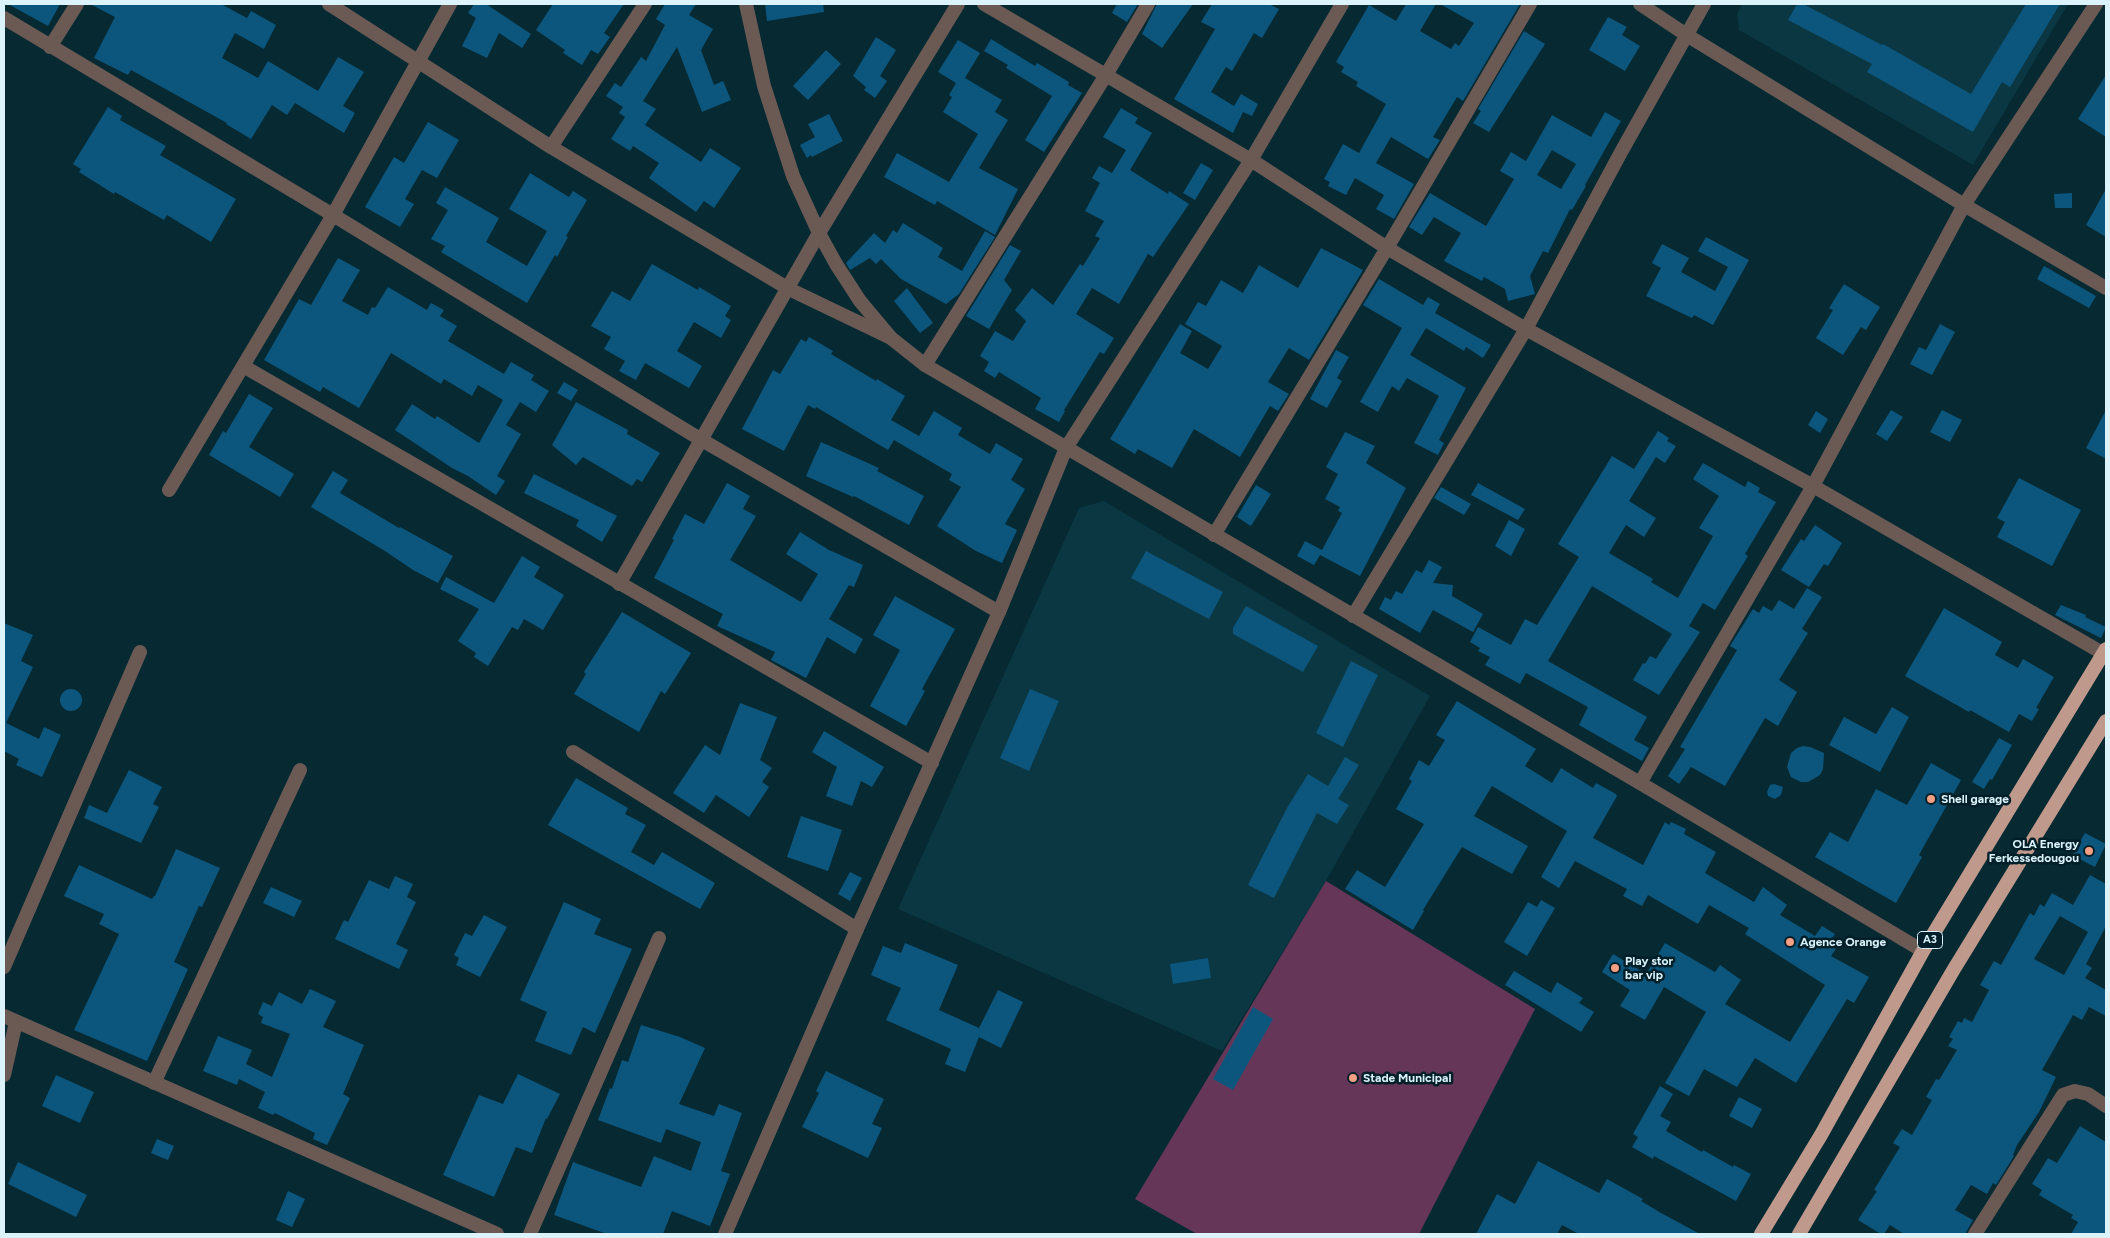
<!DOCTYPE html>
<style>
body{margin:0}
#map{position:relative;width:2110px;height:1238px;overflow:hidden;background:#062932;font-family:Figtree,sans-serif}
canvas{display:block}
.frame{position:absolute;inset:0;border:5px solid #dcf3fb;pointer-events:none}
</style>
<div id="map">
<canvas width="2110" height="1238"></canvas>
<div class="frame"></div>
</div>
<script>
const ctx = document.querySelector('canvas').getContext('2d');
ctx.lineJoin = 'round';
function fillPath(path, color) { ctx.fillStyle = color; ctx.fill(path, 'evenodd'); }
const shape = rows => new Path2D(rows.map(r => 'M' + r).join(''));
function strokePath(path, color, width, dash) { ctx.strokeStyle = color; ctx.lineWidth = width; ctx.lineCap = dash ? 'butt' : 'round'; ctx.setLineDash(dash || []); ctx.stroke(path); }
function write(font, color, halo, rows, align = 'center') {
  ctx.font = font + ' Figtree,sans-serif'; ctx.lineWidth = 5; ctx.setLineDash([]); ctx.textBaseline = 'middle'; ctx.strokeStyle = halo; ctx.fillStyle = color; for (const [text, x, y, turn = 0] of rows) {
    ctx.save(); ctx.translate(x, y); ctx.rotate((+turn || 0) * Math.PI / 180); ctx.textAlign = isNaN(turn) ? turn : align; if (halo) ctx.strokeText(text, 0, 0); ctx.fillText(text, 0, 0); ctx.restore();
  }
}
fillPath(shape([
 [1742,4,2068,4,1973,165,1739,30,1737,14],
 [1104,501,1430,696,1326,881,1222,1051,898,909,1079,508]
]), '#0a3742');
fillPath(shape([
 [1326,881,1535,1009,1419,1234,1197,1234,1135,1199]
]), '#663658');
fillPath(shape([
 [8,4,60,4,48,26],
 [90,4,221,4,247,18,251,11,276,25,264,49,235,33,222,58,258,78,268,61,318,91,338,57,364,72,343,106,355,113,344,133,295,103,287,115,272,105,251,139,226,124,227,123,131,70,128,75,94,58,115,17],
 [474,4,486,4,531,34,522,48,499,33,487,58,462,46,476,18,468,13],
 [553,4,624,4,604,33,610,37,598,54,591,50,582,65,563,53,565,50,536,30],
 [665,4,696,4,689,15,713,29,701,50,714,85,723,81,731,100,702,112,677,47,643,101,656,109,645,125,701,162,710,148,741,168,714,208,704,201,696,212,649,178,659,163,633,146,630,151,611,139,625,117,619,113,623,107,606,96,615,83,621,87,641,57,646,61,665,25,656,19],
 [765,4,823,4,824,12,767,21],
 [1117,4,1138,4,1127,22,1112,13],
 [1157,4,1193,4,1162,48,1142,34],
 [1212,4,1269,4,1279,9,1262,38,1254,33,1232,71,1226,67,1211,92,1234,106,1241,94,1258,104,1252,116,1243,112,1233,133,1174,99,1215,29,1201,22],
 [1406,4,1436,4,1420,31,1451,49,1455,43,1459,46,1474,23,1440,4,1520,4,1463,101,1457,97,1433,137,1440,140,1428,159,1391,137,1376,163,1414,184,1394,219,1376,209,1384,195,1355,178,1346,195,1328,186,1330,182,1324,179,1343,144,1359,153,1386,104,1356,86,1358,82,1341,72,1344,67,1336,62,1369,5,1396,21],
 [1797,4,1803,4,1882,45,1883,44,1971,94,2026,4,2060,4,2010,87,2002,82,1973,132,1867,72,1872,64,1788,20],
 [1608,17,1627,27,1622,35,1640,46,1625,71,1589,50],
 [1524,31,1545,44,1489,132,1473,123,1481,111,1478,109],
 [876,37,896,50,880,76,887,81,875,98,864,90,866,87,853,76],
 [991,39,1035,66,1037,63,1069,82,1068,85,1082,93,1044,152,1025,140,1052,96,1006,68,1008,65,984,51],
 [958,40,980,53,965,78,1002,100,995,112,1008,120,979,168,1018,189,995,235,937,201,935,205,884,177,897,153,949,182,978,134,943,112,952,97,949,95,956,83,938,72],
 [826,50,841,64,808,100,793,86],
 [2106,75,2106,137,2078,119],
 [108,107,122,116,120,120,166,146,160,155,236,199,211,242,167,215,164,220,115,192,114,194,79,172,81,169,73,164],
 [1121,108,1138,118,1135,123,1152,133,1130,170,1168,194,1169,191,1189,204,1153,257,1148,254,1119,304,1092,288,1076,314,1114,338,1104,354,1100,352,1064,410,1065,411,1059,422,1035,409,1041,398,999,372,995,378,984,371,989,362,980,356,995,331,1013,341,1026,321,1015,310,1032,288,1053,305,1080,264,1083,266,1100,238,1095,236,1104,221,1085,211,1100,183,1092,178,1099,166,1112,173,1126,150,1103,137],
 [1605,112,1621,121,1585,185,1586,186,1572,210,1570,209,1548,253,1543,251,1530,276,1535,294,1508,301,1505,289,1484,277,1482,281,1444,261,1461,233,1434,217,1422,235,1409,227,1430,193,1486,226,1514,179,1500,171,1511,152,1526,161,1552,115,1591,137],
 [1552,150,1576,164,1561,189,1537,175],
 [829,114,843,141,812,157,811,155,807,158,800,145,815,137,808,124],
 [428,122,459,140,437,178,422,170,405,199,414,204,400,227,365,207,394,157,404,163],
 [1201,163,1213,170,1195,200,1183,193],
 [530,173,569,197,573,191,587,200,566,236,568,237,557,257,555,255,527,303,441,252,445,246,431,239,448,210,436,203,445,187,499,218,486,242,527,266,547,231,509,209],
 [2106,189,2106,237,2086,225],
 [2072,193,2072,208,2055,208,2054,194],
 [903,223,943,248,938,257,962,271,985,231,995,237,959,294,946,304,901,279,881,259,876,264,870,258,850,270,846,263,874,233,885,243,893,230,897,233],
 [1706,237,1749,260,1713,325,1694,315,1692,318,1646,296,1661,268,1652,263,1662,244,1689,258,1681,272,1715,291,1728,267,1698,251],
 [1010,245,1021,251,1004,280,1012,290,989,329,966,316],
 [1321,248,1363,270,1309,360,1289,348,1268,382,1289,394,1278,411,1270,406,1240,457,1194,429,1172,468,1138,449,1135,454,1110,439,1180,324,1192,331,1180,353,1208,369,1222,346,1185,324,1198,302,1206,306,1221,280,1243,293,1259,265,1298,288],
 [338,258,360,270,342,301,368,315,372,307,375,308,388,287,427,310,431,303,444,310,440,316,457,326,448,341,504,374,511,362,534,375,531,380,549,391,536,412,520,402,506,425,521,434,497,476,505,481,496,495,468,476,452,468,395,430,412,404,435,419,437,416,479,443,503,400,478,385,472,396,444,379,441,384,391,353,359,408,323,387,320,392,264,360,299,299,311,305],
 [652,264,698,290,699,287,731,306,725,316,731,320,721,338,694,322,677,351,702,366,689,388,645,363,636,380,619,371,625,361,604,349,611,337,591,326,612,291,630,301],
 [2044,266,2096,296,2089,308,2037,279],
 [1379,279,1423,305,1428,297,1440,304,1435,313,1491,345,1483,358,1466,347,1464,351,1426,328,1410,355,1466,388,1439,440,1444,443,1438,455,1414,443,1439,396,1407,378,1399,391,1392,386,1378,412,1360,402,1402,328,1363,305],
 [1844,284,1880,307,1866,330,1861,327,1843,355,1816,338,1833,310,1829,308],
 [907,288,933,323,920,333,894,301],
 [1940,324,1955,332,1932,375,1910,364,1919,347,1926,350],
 [809,337,833,351,831,354,876,381,877,379,905,396,891,420,919,436,934,411,962,428,958,435,990,454,996,443,1023,459,1011,480,1025,489,1005,524,1017,530,1002,563,976,551,937,526,961,487,949,480,952,474,894,440,888,450,816,407,815,409,808,405,784,451,742,429,773,370,780,374,801,339,806,342],
 [1336,350,1349,357,1337,378,1342,381,1327,408,1310,399],
 [564,382,578,390,571,401,557,393],
 [249,394,273,408,249,447,294,474,280,497,209,455,223,431,226,433],
 [576,402,628,430,627,434,660,453,642,482,637,479,632,486,583,457,576,465,552,445],
 [1891,410,1903,417,1887,441,1876,434],
 [1942,410,1962,420,1950,442,1930,432],
 [2106,410,2106,459,2086,448],
 [1816,411,1828,419,1820,433,1808,425],
 [1658,431,1669,438,1667,441,1676,446,1665,463,1656,457,1629,501,1656,518,1644,537,1626,525,1609,553,1653,579,1651,582,1678,598,1713,536,1699,528,1719,496,1693,479,1703,463,1745,487,1748,481,1760,488,1758,492,1776,502,1745,554,1748,556,1715,610,1703,603,1689,626,1700,632,1659,695,1633,680,1643,663,1645,664,1650,656,1656,659,1672,634,1592,586,1548,661,1647,717,1634,740,1649,748,1642,761,1579,725,1588,707,1526,673,1520,684,1485,665,1490,657,1478,651,1480,648,1470,642,1478,627,1511,645,1525,619,1537,625,1579,557,1558,544,1612,456,1634,469],
 [1345,432,1375,446,1366,463,1406,488,1360,576,1320,555,1314,565,1297,556,1305,541,1322,550,1342,513,1338,511,1340,507,1325,499,1338,474,1326,467],
 [821,442,879,468,877,471,924,496,909,525,854,496,853,497,806,476],
 [333,471,348,480,340,493,399,528,400,527,453,556,438,583,413,570,385,551,311,507],
 [534,474,617,516,602,542,576,526,579,520,524,493],
 [2019,478,2081,510,2052,566,1997,537,2005,522,1997,518],
 [727,483,750,496,743,509,756,516,730,560,801,602,818,574,786,554,800,532,829,550,863,565,854,587,849,585,829,619,863,639,855,654,827,637,806,678,771,660,775,652,717,626,723,614,654,578,674,540,672,539,685,514,704,524],
 [1478,483,1525,509,1518,520,1471,495],
 [1256,485,1271,494,1251,526,1237,517],
 [1441,487,1471,504,1464,515,1434,498],
 [1509,520,1525,529,1511,556,1495,546],
 [1815,525,1842,543,1828,566,1824,564,1809,587,1781,570,1801,539,1804,541],
 [1146,551,1223,592,1209,619,1131,578],
 [522,556,540,567,534,577,564,595,543,630,524,619,518,630,512,627,488,666,474,657,476,653,458,641,479,609,440,589,446,577,494,603],
 [1429,560,1442,567,1433,583,1453,585,1452,596,1483,614,1473,632,1433,610,1420,633,1379,609,1385,597,1391,600,1396,591,1402,594,1416,570,1422,573],
 [1807,588,1822,597,1802,629,1808,633,1779,680,1797,692,1778,726,1765,718,1725,786,1691,767,1679,784,1668,776,1685,749,1680,747,1737,650,1730,646,1753,609,1759,613,1763,606,1772,611,1779,600,1794,609],
 [895,596,955,629,922,689,925,691,906,726,870,706,900,650,873,635],
 [2061,605,2086,615,2085,617,2106,627,2101,638,2055,615],
 [1246,606,1318,646,1303,672,1233,634,1233,628],
 [1944,608,2002,642,1995,655,2018,668,2023,659,2054,677,2036,708,2039,709,2032,721,2019,714,2009,732,1970,710,1969,712,1905,676],
 [622,612,691,653,665,694,661,691,639,732,574,694,586,674,584,672],
 [4,623,33,635,21,661,33,667,6,723,39,739,44,727,61,735,42,777,16,765,19,759,4,751],
 [1351,661,1378,675,1343,747,1316,733],
 '60 700a11 11 0 1 1 22 0a11 11 0 1 1-22 0Z',
 [1030,689,1059,701,1029,771,1000,758],
 [1457,701,1536,749,1525,766,1552,783,1561,768,1593,788,1596,783,1616,794,1617,796,1593,838,1643,865,1665,822,1669,825,1671,822,1686,829,1684,834,1716,852,1705,873,1754,902,1763,887,1787,905,1780,915,1815,936,1822,926,1835,934,1828,944,1836,949,1831,956,1869,977,1854,1003,1847,999,1796,1083,1755,1058,1737,1087,1704,1069,1689,1096,1665,1083,1706,1012,1664,987,1645,1020,1620,1006,1630,990,1602,972,1613,954,1646,974,1665,943,1715,972,1720,965,1741,980,1725,1004,1790,1042,1825,985,1745,934,1749,928,1709,905,1698,924,1648,895,1642,906,1623,896,1627,889,1575,861,1559,888,1541,877,1567,831,1492,786,1474,816,1528,846,1512,874,1462,847,1423,910,1424,911,1413,930,1345,889,1357,870,1385,887,1424,824,1396,809,1412,781,1409,779,1419,760,1429,766,1445,740,1436,735],
 [740,703,777,717,760,760,772,768,762,782,769,787,749,817,716,795,704,813,673,793,705,745,720,755],
 [1892,707,1909,717,1880,772,1829,745,1844,717,1876,734],
 [824,731,884,767,872,787,861,781,852,806,826,796,837,767,812,752],
 [1999,738,2012,745,1992,780,1990,779,1984,789,1972,782],
 [1803,746,1810,747,1824,753,1823,769,1820,775,1808,782,1801,782,1791,777,1787,767,1791,753,1797,748],
 [1345,757,1359,765,1338,799,1349,805,1337,824,1317,813,1274,898,1248,885,1287,808,1308,774,1328,786],
 [1931,763,1961,780,1919,855,1922,857,1896,903,1815,857,1830,832,1848,842,1876,789,1907,805],
 [129,770,162,787,153,804,159,807,141,843,84,818,89,805,107,813],
 [576,778,628,808,625,814,646,825,631,852,654,865,662,852,715,883,700,909,548,825],
 [1774,784,1783,787,1781,795,1775,799,1768,796,1767,792,1770,785],
 [801,816,842,830,828,871,787,857],
 [2085,833,2106,844,2095,867,2072,855],
 [176,849,220,868,202,907,199,906,174,962,188,969,147,1061,74,1030,119,934,99,924,104,914,64,896,79,865,152,899,154,896,155,896],
 [850,872,862,878,850,901,838,894],
 [2090,875,2106,884,2106,926,2086,964,2092,968,2085,978,2106,990,2106,1016,2089,1007,2082,1020,2073,1015,2042,1070,2056,1077,2039,1112,2017,1145,2013,1155,2014,1156,1996,1185,1993,1183,1987,1194,1971,1185,1955,1210,1973,1220,1965,1234,1904,1234,1890,1225,1884,1234,1881,1234,1858,1220,1877,1191,1874,1190,1900,1147,1893,1143,1902,1129,1912,1135,1932,1100,1926,1097,1936,1079,1939,1080,1957,1050,1948,1046,1953,1039,1949,1037,1958,1021,1962,1023,1964,1018,1972,1022,1989,990,1980,985,1994,961,2001,965,2030,913,2034,916,2040,904,2044,907,2052,893,2073,905],
 [2060,916,2088,932,2064,975,2034,959],
 [395,876,413,884,407,897,416,902,396,944,408,950,399,969,335,939,344,920,348,922,369,880,389,889],
 [271,887,302,901,294,917,263,903],
 [1541,900,1555,908,1527,956,1504,942,1528,902,1537,907],
 [564,902,601,919,594,934,632,949,595,1033,583,1027,571,1055,535,1041,547,1012,520,1000],
 [484,915,507,927,480,977,456,965,459,958,454,955,465,933,472,936],
 [905,943,958,965,939,1010,979,1028,998,990,1023,1002,1001,1048,979,1037,965,1072,945,1064,951,1049,886,1020,901,988,871,975,883,946,901,953],
 [1208,958,1211,978,1173,984,1170,964],
 [1514,971,1551,993,1557,982,1583,998,1579,1003,1594,1012,1581,1032,1505,985],
 [310,989,336,1001,323,1027,364,1045,343,1094,350,1098,327,1145,313,1139,315,1133,275,1113,273,1115,258,1108,265,1092,239,1079,237,1085,203,1071,218,1036,252,1050,246,1064,272,1077,290,1034,261,1023,263,1017,258,1014,263,1002,272,1006,279,992,302,1004],
 [1253,1007,1273,1019,1233,1090,1213,1079],
 [641,1025,680,1037,705,1048,679,1104,714,1116,719,1104,742,1113,721,1171,730,1174,710,1226,672,1211,663,1234,607,1234,554,1215,573,1162,641,1187,654,1156,691,1171,701,1142,666,1129,661,1143,598,1120,610,1088,612,1089,622,1060,628,1062],
 [826,1071,884,1099,872,1124,882,1128,868,1158,802,1127,819,1093,816,1091],
 [518,1074,560,1094,547,1119,546,1118,532,1153,516,1147,494,1197,443,1175,479,1095,503,1104],
 [56,1075,94,1092,80,1123,42,1106],
 [1660,1086,1673,1094,1660,1116,1671,1122,1666,1131,1702,1152,1703,1150,1733,1167,1734,1165,1751,1174,1736,1201,1654,1156,1653,1159,1632,1147,1638,1137,1633,1134],
 [1739,1097,1762,1109,1752,1128,1729,1116],
 [2080,1126,2106,1142,2106,1234,2071,1234,2078,1222,2071,1218,2073,1215,2039,1195,2042,1190,2032,1184,2048,1158,2057,1163],
 [157,1139,174,1146,168,1160,151,1153],
 [1538,1161,1599,1193,1607,1179,1643,1199,1641,1201,1661,1213,1700,1234,1579,1234,1562,1225,1557,1234,1476,1234,1497,1194,1515,1204],
 [18,1162,87,1195,76,1217,8,1184],
 [288,1191,305,1199,292,1227,276,1220]
]), '#0c567d');
strokePath(shape([
 [329,4,551,147,789,289,891,338],
 [984,4,1251,160,1387,248,1526,329,1813,486,2106,655],
 [1640,4,1685,34,1964,205,2106,288],
 [4,18,333,215,700,439,999,612],
 [50,47,77,4],
 [551,147,645,4],
 [925,365,1106,75,1148,4],
 [243,366,932,763],
 [1066,448,1251,160,1342,4],
 [169,490,333,215,450,4],
 [1214,535,1387,248,1530,4],
 [619,584,819,233,958,4],
 [1353,616,1526,329,1620,154,1704,4],
 [573,752,857,929],
 [1640,783,1813,486,1964,205,2096,4],
 [4,967,140,652],
 [4,1016,497,1234],
 [4,1075,16,1022],
 [154,1083,300,770],
 [530,1234,659,938],
 [1975,1234,2063,1095,2075,1091,2088,1094,2106,1106]
]), '#6b5a54', 14);
strokePath(shape([
 [746,4,764,86,793,176,819,233,836,264,860,301,891,338,925,365,1640,783,1923,951],
 [725,1234,857,929,999,612,1066,448]
]), '#6b5a54', 14);
strokePath(shape([
 [1761,1234,1821,1135,1923,951,2106,649],
 [1799,1234,1954,969,2106,721]
]), '#bf998c', 14);
for (const [x, y, r, color] of [
 [1931,799,5,"#f39f83"],
 [2089,851,5,"#f39f83"],
 [1790,942,5,"#f39f83"],
 [1615,968,5,"#f39f83"],
 [1353,1078,5,"#f39f83"]
]) { const dot = new Path2D(); dot.arc(x, y, r, 0, 2 * Math.PI); ctx.fillStyle = color; ctx.fill(dot); strokePath(dot, '#001f28', 2); }
for (const [x, y, w] of [
 [1930,940,25]
]) { const box = new Path2D(); box.roundRect(x - w / 2, y - 8.5, w, 17, 4); ctx.fillStyle = '#001f28'; ctx.fill(box); strokePath(box, '#dcf3fb', 1); }
write('bold 11px', '#dcf3fb', null, [
 ["A3",1930,940]
]);
write('bold 12px', '#dcf3fb', '#001f28', [
 ["Shell garage",1941,799],
 ["OLA Energy",2079,844,"right"],
 ["Ferkessedougou",2079,858,"right"],
 ["Agence Orange",1800,942],
 ["Play stor",1625,961],
 ["bar vip",1625,975],
 ["Stade Municipal",1363,1078]
], 'left');
</script>
